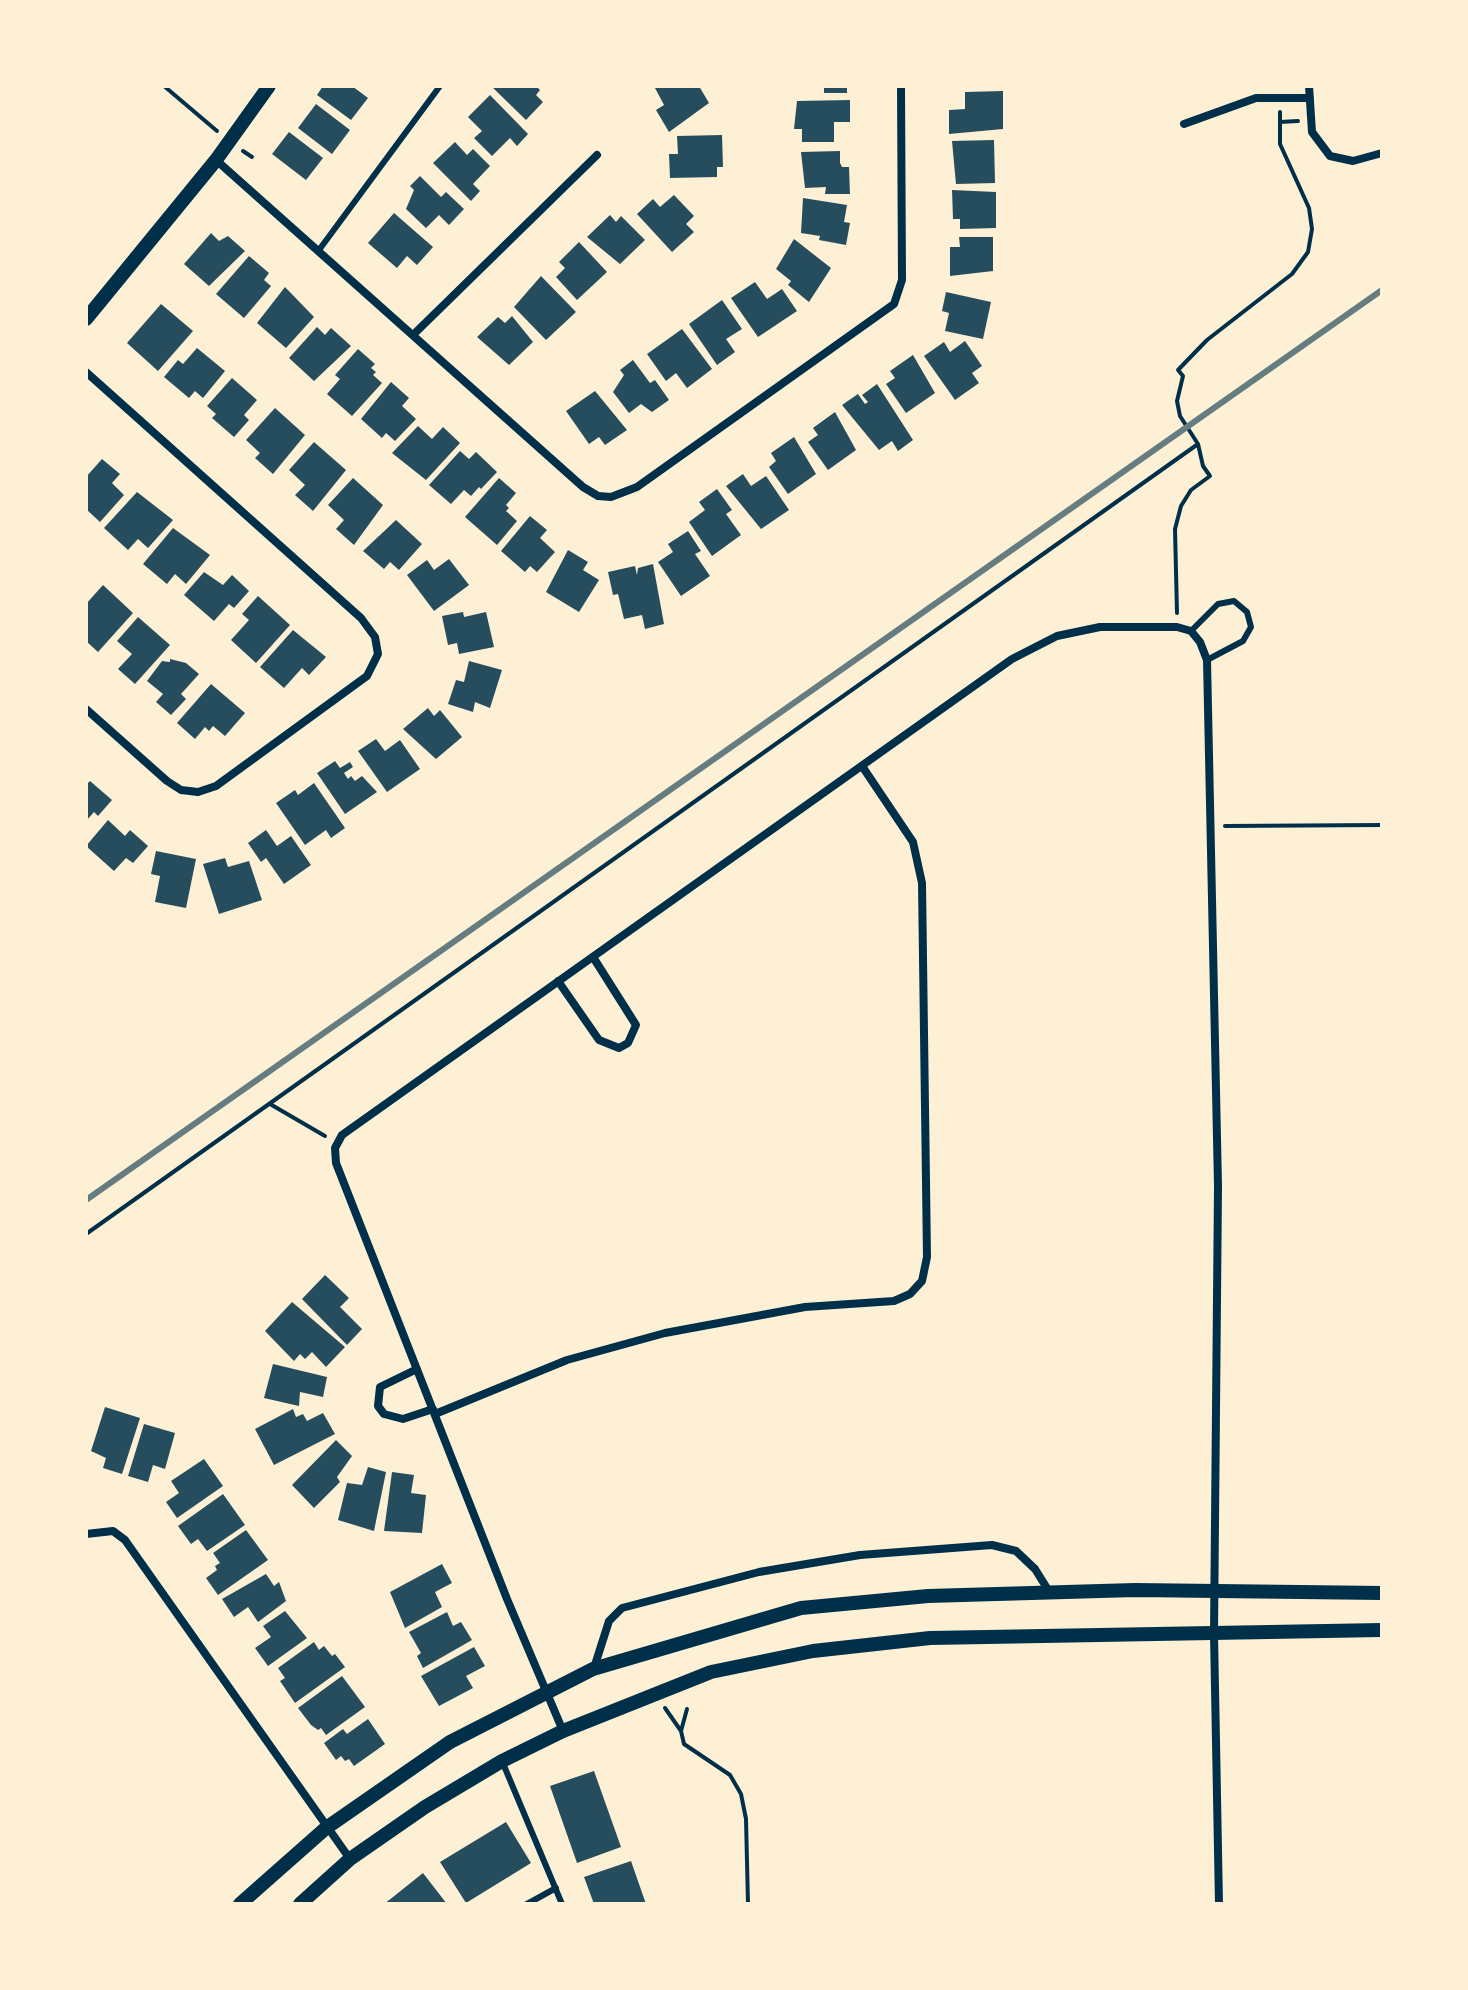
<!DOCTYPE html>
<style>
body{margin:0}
#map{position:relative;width:1468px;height:1990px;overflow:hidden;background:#fdf0d5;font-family:"Public Sans",sans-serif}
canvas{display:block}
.frame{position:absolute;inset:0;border:88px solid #fdf0d5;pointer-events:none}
</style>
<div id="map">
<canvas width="1468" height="1990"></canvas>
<div class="frame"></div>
</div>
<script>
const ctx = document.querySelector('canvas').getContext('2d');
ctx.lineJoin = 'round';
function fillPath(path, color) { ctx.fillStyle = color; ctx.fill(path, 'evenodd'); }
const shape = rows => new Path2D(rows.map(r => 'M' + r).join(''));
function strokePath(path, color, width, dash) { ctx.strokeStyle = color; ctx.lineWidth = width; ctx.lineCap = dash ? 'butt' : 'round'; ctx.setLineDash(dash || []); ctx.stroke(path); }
fillPath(shape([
 [323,86,352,86,368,98,351,120,317,95],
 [491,86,536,86,540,90,536,95,543,102,526,120],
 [658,86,699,86,709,103,669,132,656,110,664,105,655,88],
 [824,86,847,86,847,93,824,93],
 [1003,91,1003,129,949,134,949,110,965,109,965,92],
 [490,95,528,134,517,146,510,138,492,156,474,138,482,131,468,117],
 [850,100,850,122,834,122,834,142,802,142,802,129,794,129,797,101],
 [316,104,350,130,332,154,298,128],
 [289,132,323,158,306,180,272,154],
 [722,135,723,167,717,167,717,177,670,178,669,154,678,154,677,136],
 [994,140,995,183,956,184,952,141],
 [455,142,467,155,473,149,490,166,473,184,480,191,471,201,433,163],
 [840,151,840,163,842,167,849,167,850,194,825,194,826,187,805,188,801,152],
 [420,176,441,197,446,192,464,209,449,225,439,215,426,228,406,209,414,190,410,186],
 [952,190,996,192,996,228,960,229,960,219,953,219],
 [674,195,694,216,686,224,694,232,672,252,637,214,653,199,660,207],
 [803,198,847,205,844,222,850,223,846,245,819,240,820,236,801,233],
 [394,213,433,247,417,265,407,256,397,268,368,243],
 [610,215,616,222,621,216,645,240,620,264,587,237],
 [211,233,219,241,228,236,245,251,209,286,184,264],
 [959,237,993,237,993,271,950,276,950,247,960,247],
 [794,239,831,268,809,302,788,285,791,281,776,269],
 [579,242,607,272,577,300,556,277,565,268,559,262],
 [249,256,269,273,264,280,271,286,244,318,216,294],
 [541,276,576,312,546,340,514,307],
 [755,282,767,299,782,289,797,311,758,337,731,298],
 [285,287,314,317,286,348,257,323],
 [946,292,991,302,983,339,945,331,949,313,942,311],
 [722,300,742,329,726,339,735,352,717,365,689,324],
 [161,304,193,331,158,371,127,343],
 [512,316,533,342,509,365,477,337,498,317,505,323],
 [317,327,325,335,331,328,351,346,314,381,289,358],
 [682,329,712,369,687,388,676,373,666,381,647,354],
 [965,341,982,366,972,373,979,383,955,400,924,356,944,342,950,352],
 [197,348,225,371,203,398,195,391,189,398,164,377,178,360,183,364],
 [358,349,375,364,371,368,376,372,373,375,382,383,352,416,327,394,340,379,335,375],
 [913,355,935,393,906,413,886,384,895,378,890,371],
 [633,360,650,383,655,380,669,400,652,412,641,404,629,413,613,392,624,375,620,370],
 [232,378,257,400,244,415,249,420,234,437,212,418,216,414,207,406],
 [391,382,409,398,402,406,416,419,395,441,386,433,382,438,361,419],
 [877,384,913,440,898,451,892,441,879,450,842,405,858,394,865,404,868,402,862,395],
 [595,391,627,430,605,445,599,437,589,444,566,411],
 [275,408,305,435,273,474,255,458,260,453,246,440],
 [835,412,856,450,828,470,808,442,818,435,813,428],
 [418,426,432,439,443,427,460,443,426,480,392,453],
 [794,437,816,474,788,494,769,467,776,461,771,453],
 [314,442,346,470,313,511,295,495,305,485,289,470],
 [460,451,469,459,476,452,497,472,481,489,479,487,471,496,464,490,451,504,429,485],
 [102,459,120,474,112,483,124,495,100,522,86,509,86,477],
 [743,474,751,486,766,476,789,510,761,529,726,486],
 [353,478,383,505,354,545,336,529,344,520,328,505],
 [499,478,516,493,506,505,509,508,506,511,517,521,497,545,465,517],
 [717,489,732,510,726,514,741,535,712,556,689,522,705,510,699,502],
 [137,492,173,520,148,548,138,539,128,550,104,528],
 [530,516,547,530,540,538,555,552,537,572,530,566,525,572,501,551],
 [396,520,422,544,399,570,390,562,384,569,363,551],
 [173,528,210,555,186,584,175,574,167,584,143,564],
 [688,531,701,551,695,554,710,576,681,596,658,562,673,552,668,544],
 [568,550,588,562,583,570,599,580,579,612,546,592],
 [449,559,469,585,434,611,407,575,427,560,434,570],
 [653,564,664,624,645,629,642,615,624,619,618,594,613,595,608,572,635,566,637,575,638,568],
 [204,572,223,585,232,575,249,591,234,608,229,604,214,621,184,595],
 [103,585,133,613,98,652,86,641,86,604],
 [258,596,290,625,256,663,231,640,249,620,242,614],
 [463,612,464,617,486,612,494,647,459,654,457,643,448,645,442,616],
 [138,617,170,645,135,684,118,669,132,654,117,641],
 [293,630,326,657,309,675,302,668,284,688,260,667],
 [170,659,186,663,199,674,181,694,186,699,171,715,156,702,163,694,147,681,162,661,170,662],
 [469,661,502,670,490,708,475,702,473,712,448,704,456,680,464,682],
 [211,684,245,713,225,736,213,726,209,731,205,727,195,739,177,723],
 [428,708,434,716,440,710,462,737,436,759,403,729],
 [376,739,385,751,400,740,420,769,387,792,358,751],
 [335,761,340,768,350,762,353,767,344,773,348,779,351,776,355,781,362,776,377,792,345,814,317,773],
 [90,781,112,800,98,816,94,812,86,821,86,785],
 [314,783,345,828,331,838,326,830,305,845,276,803,295,790,298,795],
 [108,820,125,836,130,830,148,846,133,863,126,858,114,871,86,846],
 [266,830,277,846,291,836,311,865,284,884,266,858,261,862,248,843],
 [156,851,196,859,186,908,155,902,160,876,151,874],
 [225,858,228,867,249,861,262,900,219,914,203,864],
 [325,1275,349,1298,340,1307,362,1329,347,1345,302,1299],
 [292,1302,345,1347,326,1367,312,1352,305,1359,300,1354,294,1361,265,1331],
 [273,1364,327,1377,323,1397,300,1392,299,1406,264,1398],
 [105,1407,140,1418,122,1474,103,1468,106,1458,91,1451],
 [293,1409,296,1417,303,1414,307,1421,323,1413,335,1434,274,1465,255,1429],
 [144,1424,175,1433,165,1469,153,1465,148,1482,128,1476],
 [336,1440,352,1456,337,1477,340,1482,314,1508,292,1485],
 [204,1459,223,1486,177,1518,166,1502,179,1493,171,1481],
 [368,1467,386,1472,374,1531,338,1520,347,1483,362,1485],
 [392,1472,414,1475,411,1493,426,1495,422,1533,384,1531],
 [223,1494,245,1525,207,1551,198,1539,191,1544,178,1526],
 [246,1530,268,1560,218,1595,206,1578,217,1570,215,1566,220,1563,213,1553],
 [442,1564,452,1583,435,1592,442,1607,405,1628,390,1592],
 [266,1574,274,1586,279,1582,286,1601,258,1622,248,1607,234,1617,222,1599],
 [285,1611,307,1638,268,1666,255,1648,271,1637,263,1626],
 [447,1612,453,1626,461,1622,472,1640,423,1668,417,1656,421,1653,409,1632],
 [314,1642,319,1650,324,1646,332,1656,335,1654,345,1667,295,1703,280,1681,285,1678,278,1668],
 [474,1647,485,1666,466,1676,473,1688,439,1706,421,1676],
 [342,1676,365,1707,326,1735,321,1728,318,1730,311,1725,298,1708],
 [368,1719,385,1744,354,1766,349,1759,345,1761,341,1756,336,1760,324,1743,343,1729,347,1734],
 [594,1771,621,1847,577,1863,550,1786],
 [506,1822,531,1863,466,1903,440,1862],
 [631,1861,646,1904,594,1904,584,1877],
 [423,1873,447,1904,384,1904,393,1897]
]), '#264d5e');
strokePath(shape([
 [164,86,217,131],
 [1280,122,1298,121],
 [243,151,252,157],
 [1177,613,1175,529,1181,506,1191,490,1210,476,1203,466,1198,444,1180,416,1177,401,1183,376,1178,370,1207,340,1292,274,1308,252,1312,229,1309,208,1280,144,1280,112],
 [1225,826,1382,825],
 [270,1104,325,1136],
 [86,1234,1198,444],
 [665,1708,681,1731,684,1744,730,1775,741,1794,746,1819,748,1904],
 [681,1731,687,1709]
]), '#003049', 4);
strokePath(shape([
 [319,250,440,86],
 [1191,631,1218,604,1234,601,1247,612,1251,627,1243,641,1207,660],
 [502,1761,562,1904],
 [527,1904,556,1888]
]), '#003049', 6);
strokePath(shape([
 [1309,86,1312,132,1330,156,1353,161,1382,153],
 [1184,124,1256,98,1310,98],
 [216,160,583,487,598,496,611,497,637,487,894,304,902,280,901,86],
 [414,334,597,155],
 [86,372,361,618,375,637,378,654,367,676,216,786,198,792,181,790,167,781,86,709],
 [558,981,599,1040,619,1048,628,1043,636,1025,593,957],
 [417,1369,380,1387,378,1406,384,1414,403,1419,433,1409],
 [435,1414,567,1360,665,1333,805,1307,894,1301,910,1294,922,1281,927,1257,922,883,913,842,862,766],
 [86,1534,113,1531,125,1540,350,1859],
 [594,1668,609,1621,622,1608,759,1572,860,1555,992,1545,1016,1551,1035,1569,1050,1593],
 [563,1731,507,1599,336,1163,335,1148,342,1135,1012,659,1057,636,1100,627,1177,627,1191,631,1200,642,1207,660,1218,1186,1214,1634,1219,1904]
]), '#003049', 8);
strokePath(shape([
 [86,319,216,160,269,86],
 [240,1904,326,1828,450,1742,593,1669,801,1608,928,1596,1135,1590,1382,1593],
 [300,1904,350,1859,425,1807,502,1761,563,1731,711,1672,813,1651,930,1638,1382,1630]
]), '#003049', 14);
strokePath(shape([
 [86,1200,1382,290]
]), '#657d81', 6);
</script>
